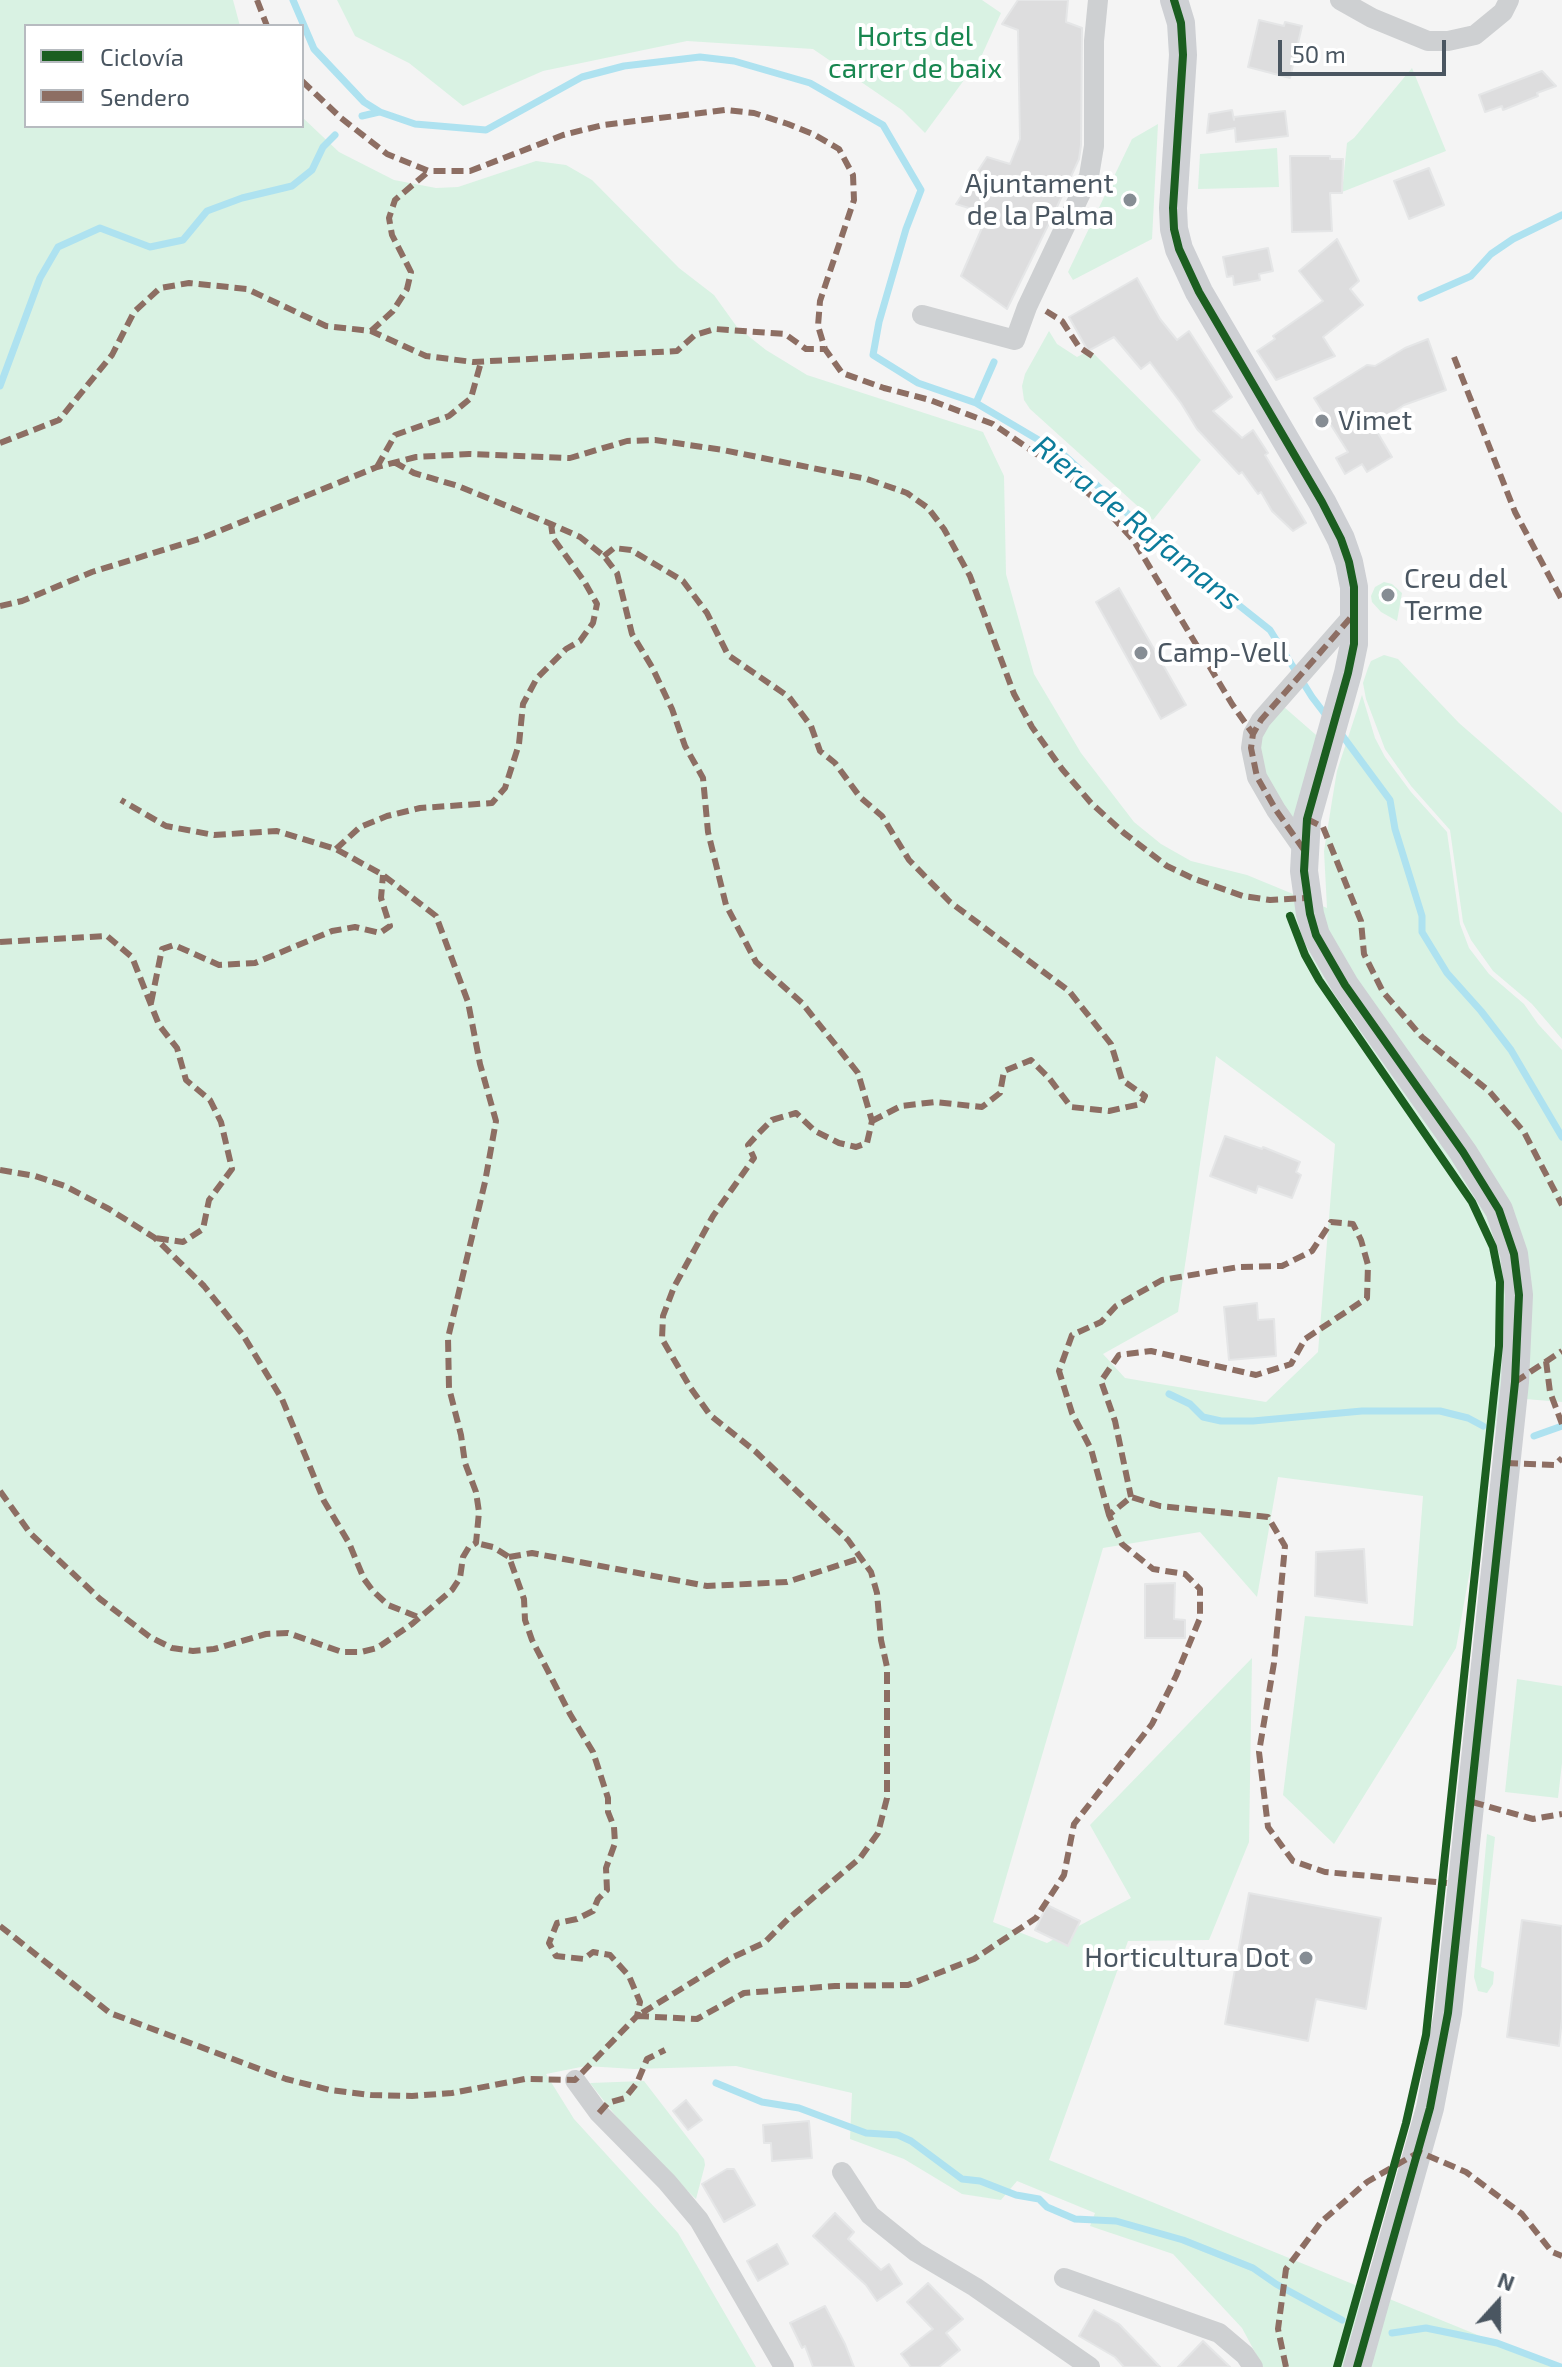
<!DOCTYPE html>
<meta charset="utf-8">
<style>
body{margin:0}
#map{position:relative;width:1562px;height:2367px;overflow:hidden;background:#f4f4f4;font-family:"Exo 2",sans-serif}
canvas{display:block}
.legend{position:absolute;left:24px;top:24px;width:280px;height:104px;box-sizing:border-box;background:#fff;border:2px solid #b7bbc0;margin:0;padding:10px 14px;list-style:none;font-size:24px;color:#4a5661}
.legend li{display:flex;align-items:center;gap:16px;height:40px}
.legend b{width:40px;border:2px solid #b7bbc0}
.north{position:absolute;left:1458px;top:2263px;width:80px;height:80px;-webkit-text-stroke:6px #fff;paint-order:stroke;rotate:21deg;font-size:22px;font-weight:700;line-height:32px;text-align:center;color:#4a5661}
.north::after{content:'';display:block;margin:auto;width:28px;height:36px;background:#4a5661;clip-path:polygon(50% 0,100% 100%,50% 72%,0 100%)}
.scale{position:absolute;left:1278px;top:40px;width:168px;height:36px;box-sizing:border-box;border:4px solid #4a5661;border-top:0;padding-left:10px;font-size:24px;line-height:28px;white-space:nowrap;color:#4a5661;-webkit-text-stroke:6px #fff;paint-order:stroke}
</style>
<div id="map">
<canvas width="1562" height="2367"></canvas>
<ul class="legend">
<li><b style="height:10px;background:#1b5e20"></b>Ciclovía</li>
<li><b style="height:10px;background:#8d6e63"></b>Sendero</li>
</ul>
<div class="north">N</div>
<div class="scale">50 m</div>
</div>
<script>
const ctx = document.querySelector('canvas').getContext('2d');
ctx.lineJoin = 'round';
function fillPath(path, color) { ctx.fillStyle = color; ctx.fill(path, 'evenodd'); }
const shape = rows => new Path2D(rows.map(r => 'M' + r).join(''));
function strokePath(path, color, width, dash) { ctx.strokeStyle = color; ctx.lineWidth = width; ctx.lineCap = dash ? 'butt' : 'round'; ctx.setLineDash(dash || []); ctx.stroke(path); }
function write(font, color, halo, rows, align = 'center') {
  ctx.font = font + ' "Exo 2",sans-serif'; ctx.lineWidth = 8; ctx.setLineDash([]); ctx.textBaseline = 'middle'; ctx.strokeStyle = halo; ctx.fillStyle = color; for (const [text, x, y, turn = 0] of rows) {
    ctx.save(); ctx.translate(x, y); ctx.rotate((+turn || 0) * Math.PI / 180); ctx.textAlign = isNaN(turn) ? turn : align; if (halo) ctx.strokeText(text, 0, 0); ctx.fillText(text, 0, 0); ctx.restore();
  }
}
fillPath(shape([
 [0,0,233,0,240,26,26,26,26,126,302,126,302,117,339,152,394,180,436,188,458,187,536,161,566,165,592,180,679,268,714,295,737,327,766,350,807,375,983,432,1004,476,1006,574,1034,674,1081,753,1134,822,1161,844,1191,861,1247,875,1327,908,1324,851,1332,801,1337,771,1362,695,1375,738,1385,757,1411,792,1447,832,1460,924,1469,948,1489,974,1524,1004,1538,1024,1562,1050,1562,1402,1501,1397,1456,1648,1334,1844,1283,1795,1305,1616,1413,1626,1423,1496,1278,1477,1257,1597,1200,1532,1103,1548,993,1922,1047,1943,1131,1898,1090,1825,1252,1658,1249,1842,1209,1940,1128,1941,1049,2160,1556,2367,1263,2367,1242,2328,1173,2254,1090,2226,1095,2213,1017,2181,1001,2200,962,2194,904,2159,850,2139,852,2093,736,2066,634,2069,586,2066,546,2074,574,2119,678,2233,756,2367,0,2367],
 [1216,1056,1335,1144,1318,1352,1266,1402,1125,1378,1103,1354,1178,1312],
 [337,0,982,0,1001,13,981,57,925,133,902,110,813,49,687,41,543,71,463,106,409,63,355,36],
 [1412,68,1446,151,1342,192,1347,143,1354,138],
 [1158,124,1152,239,1073,280,1068,272,1132,139],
 [1277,148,1279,187,1198,189,1200,154],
 [1049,331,1057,344,1077,357,1090,350,1201,460,1153,520,1030,409,1024,400,1022,386,1025,374],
 [1384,582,1392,584,1402,593,1397,621,1381,612,1372,602,1371,596,1375,587],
 [1384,655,1398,659,1459,723,1562,813,1562,1039,1532,1004,1493,971,1471,940,1463,922,1450,830,1411,786,1385,749,1366,699,1363,683,1368,668,1371,661],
 [1284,707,1323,741,1297,831,1259,772,1257,744,1266,726],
 [1517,1679,1562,1686,1562,1763,1558,1798,1505,1792],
 [1487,1834,1495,1837,1481,1967,1494,1972,1493,1984,1487,1993,1478,1991,1474,1977],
 [644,2081,704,2159,705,2165,696,2199,636,2142,590,2083]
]), '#d9f2e3');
strokePath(shape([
 [293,0,314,49,364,102,380,112,415,124,486,130,582,77,624,66,700,57,734,61,810,83,883,125,921,190,906,229,879,322,873,355,918,383,976,403,1064,455,1153,537,1270,630,1312,697,1328,718],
 [362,116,379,112],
 [1421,298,1471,276,1491,254,1513,239,1562,215],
 [0,386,40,278,58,247,100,228,150,247,183,240,207,211,242,198,292,186,312,170,323,147,335,135],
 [976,403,994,362],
 [1339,731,1390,800,1395,829,1422,916,1422,932,1447,973,1481,1011,1511,1050,1562,1137],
 [1169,1394,1190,1404,1203,1417,1221,1421,1253,1421,1362,1411,1440,1411,1468,1418,1483,1426],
 [1534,1436,1562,1426],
 [716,2083,762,2102,799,2108,866,2133,898,2135,911,2141,962,2179,980,2181,1016,2195,1039,2199,1047,2207,1075,2219,1116,2221,1183,2240,1253,2268,1276,2284,1342,2320],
 [1392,2333,1426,2328,1455,2334,1497,2343,1561,2367]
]), '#aee2f0', 7);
const building = shape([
 [1018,0,1068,0,1066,22,1082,28,1081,145,1079,159,1056,209,1007,309,961,276,988,214,956,204,987,157,1010,164,1020,139,1018,30,1002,24,1018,0],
 [1259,20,1284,26,1285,22,1302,26,1290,78,1248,67,1259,20],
 [1542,71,1556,86,1537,93,1538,96,1503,110,1502,106,1485,112,1479,95,1542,71],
 [1232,110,1234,120,1234,117,1285,111,1288,136,1236,142,1235,128,1207,133,1209,114,1232,110],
 [1290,156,1330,156,1330,159,1343,159,1342,193,1330,193,1332,231,1292,232,1290,156],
 [1429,168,1444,205,1409,219,1394,181,1429,168],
 [1337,239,1359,281,1350,289,1363,305,1323,337,1335,356,1276,380,1257,351,1275,339,1273,336,1323,301,1299,271,1337,239],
 [1268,248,1273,271,1259,274,1260,280,1234,285,1233,276,1227,277,1223,257,1268,248],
 [1137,278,1160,319,1177,340,1189,331,1232,397,1213,411,1242,438,1253,430,1268,453,1265,455,1306,523,1293,531,1272,511,1261,492,1258,494,1242,472,1239,474,1197,429,1181,403,1150,362,1141,369,1114,337,1088,351,1069,317,1137,278],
 [1428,339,1446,390,1404,405,1373,425,1392,457,1367,472,1362,464,1345,474,1336,458,1348,452,1314,398,1367,365,1375,366,1405,348,1428,339],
 [1119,588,1186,705,1161,719,1096,602,1119,588],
 [1225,1136,1262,1149,1263,1147,1300,1162,1296,1172,1301,1175,1292,1198,1258,1186,1256,1193,1210,1176,1225,1136],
 [1257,1303,1258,1320,1274,1319,1276,1356,1229,1360,1224,1307,1257,1303],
 [1364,1549,1367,1603,1315,1596,1316,1552,1364,1549],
 [1175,1583,1174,1619,1185,1620,1185,1638,1145,1638,1145,1584,1175,1583],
 [1249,1893,1381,1918,1366,2009,1316,1999,1308,2041,1225,2024,1249,1893],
 [1047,1905,1080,1921,1068,1946,1035,1930,1047,1905],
 [1522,1920,1562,1926,1562,2018,1559,2046,1507,2037,1522,1920],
 [686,2100,702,2120,688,2130,673,2111,686,2100],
 [809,2121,812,2158,772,2161,771,2143,764,2143,763,2125,809,2121],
 [727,2169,734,2169,755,2205,724,2222,702,2184,727,2169],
 [835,2213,854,2232,848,2239,881,2270,889,2264,902,2284,877,2301,866,2285,813,2236,835,2213],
 [777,2244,788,2264,758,2281,747,2261,777,2244],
 [928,2283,963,2319,946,2333,960,2350,939,2367,911,2367,901,2354,933,2329,907,2302,928,2283],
 [825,2306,845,2344,854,2367,813,2367,805,2346,802,2348,790,2323,825,2306],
 [1094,2310,1119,2324,1160,2367,1124,2367,1115,2357,1079,2336,1094,2310],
 [1203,2341,1230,2367,1178,2367,1203,2341]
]);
fillPath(building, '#ddddde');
strokePath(building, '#e5e6e7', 2);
strokePath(shape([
 [1340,0,1372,18,1428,41,1448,41,1475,35,1503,12,1509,0],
 [922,315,1015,340,1027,307,1089,176,1094,146,1094,41,1098,0],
 [1304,850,1276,810,1257,777,1251,748,1253,734,1261,720,1356,612],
 [575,2080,599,2113,667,2182,699,2220,784,2367],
 [842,2172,870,2215,916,2252,975,2287,1090,2367],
 [1064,2278,1219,2333,1245,2355,1253,2367]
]), '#ced0d2', 20);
strokePath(shape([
 [1174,0,1181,23,1183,55,1173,208,1174,229,1179,249,1199,292,1322,502,1341,539,1349,562,1354,587,1354,644,1348,673,1307,819,1304,871,1310,914,1316,935,1345,985,1463,1152,1499,1210,1514,1254,1519,1295,1515,1382,1448,2013,1430,2108,1357,2367]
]), '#ced0d4', 28);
strokePath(shape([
 [257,0,267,26],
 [302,81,341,118,387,154,429,171,470,171,563,135,603,125,725,110,754,113,788,124,815,135,839,149,853,175,854,200,820,301,818,326,825,349,842,373,884,388,930,400,993,424,1064,473,1102,505,1134,541,1232,704,1253,734],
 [1046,311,1062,321,1079,347,1097,359],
 [371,331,393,311,407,289,411,272,392,235,389,218,395,200,429,171],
 [1454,357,1515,512,1562,600],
 [0,443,59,420,112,355,134,312,160,288,189,283,247,289,326,326,371,331,426,356,473,362,677,351,695,335,715,329,785,334,806,349,825,349],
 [394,462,414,473,458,486,551,524,580,537,604,556,610,564,617,573,632,634,652,667,672,709,685,746,703,778,708,832,726,905,756,962,802,1003,858,1073,872,1121,867,1143,856,1147,839,1143,815,1131,796,1113,772,1120,759,1133,748,1145,754,1158,713,1216,674,1287,663,1316,662,1339,690,1387,710,1415,755,1451,848,1540,871,1572,877,1593,881,1640,887,1667,887,1798,878,1833,860,1858,788,1919,764,1943,733,1957,637,2016],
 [377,467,395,435,449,416,471,398,481,362],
 [604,556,614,548,631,550,683,581,707,613,728,655,789,697,811,726,820,751,835,763,860,797,882,816,909,860,950,902,1069,991,1111,1044,1122,1080,1145,1096,1141,1104,1109,1111,1071,1107,1049,1078,1031,1060,1004,1071,1000,1093,982,1107,935,1102,901,1106,872,1121],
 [0,606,22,601,92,572,202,538,377,467,416,457,469,454,570,458,627,441,655,440,723,450,867,479,907,493,928,508,944,529,970,576,1014,694,1032,727,1062,769,1091,803,1124,833,1167,866,1192,878,1243,896,1270,900,1306,898],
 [1307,819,1323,827,1361,921,1364,954,1383,992,1422,1037,1489,1091,1524,1132,1562,1205],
 [336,849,360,827,387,816,420,808,492,803,505,788,519,744,523,704,537,678,566,649,580,641,593,623,597,604,584,581,553,538,551,524],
 [1304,850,1276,810,1257,777,1251,748,1253,734,1261,720,1353,615],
 [0,942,107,936,132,957,159,1025,177,1048,186,1080,210,1100,221,1122,232,1169,209,1200,203,1229,183,1242,155,1238],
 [151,1003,162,949,174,945,219,965,255,963,332,931,355,927,380,933,390,926,381,898,383,875],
 [0,1170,35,1176,65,1186,109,1209,155,1238,204,1286,243,1335,282,1399,324,1501,349,1543,364,1579,373,1591,388,1605,418,1617],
 [1546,1361,1550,1392,1562,1424],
 [1515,1382,1562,1351],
 [1506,1463,1555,1465,1562,1458],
 [0,1491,30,1533,100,1599,150,1637,172,1648,193,1651,214,1649,266,1634,288,1633,342,1652,361,1652,377,1648,412,1624,452,1590,460,1578,463,1557,469,1547,476,1543,479,1512,476,1492,465,1463,461,1435,449,1388,448,1338,485,1182,496,1121,480,1064,468,1002,436,916,383,875,336,849,277,831,214,835,166,826,121,800],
 [1109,1515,1091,1449,1072,1413,1059,1371,1072,1335,1101,1322,1116,1306,1162,1280,1239,1267,1282,1266,1312,1251,1331,1222,1353,1224,1361,1240,1368,1265,1367,1298,1305,1339,1291,1364,1256,1375,1151,1351,1119,1355,1101,1381,1115,1421,1131,1497],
 [509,1557,532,1553,707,1586,787,1582,861,1558],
 [1472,1802,1533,1819,1562,1814],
 [0,1926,110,2013,286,2079,330,2090,371,2095,412,2096,452,2093,525,2079,575,2080,637,2016,640,2002,629,1976,610,1955,593,1952,584,1959,556,1956,549,1943,557,1923,577,1919,593,1911,598,1899,607,1890,606,1868,615,1843,614,1827,608,1812,608,1798,593,1752,570,1714,532,1640,525,1620,524,1599,509,1557,493,1547,476,1543],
 [637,2016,697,2019,744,1993,835,1986,908,1985,974,1959,1036,1918,1064,1875,1074,1824,1152,1724,1176,1676,1200,1618,1200,1589,1185,1574,1153,1569,1122,1544,1109,1515,1131,1497,1160,1506,1268,1517,1285,1546,1274,1663,1259,1752,1268,1827,1293,1861,1325,1872,1447,1883],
 [599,2113,608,2103,625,2098,637,2083,647,2059,665,2050],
 [1286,2367,1278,2329,1286,2269,1321,2222,1367,2182,1419,2152,1466,2172,1522,2214,1552,2252,1562,2256]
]), '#8d6e63', 6, [12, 6]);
strokePath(shape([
 [1174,0,1181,23,1183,55,1173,208,1174,229,1179,249,1199,292,1322,502,1341,539,1349,562,1354,587,1354,644,1348,673,1307,819,1304,871,1310,914,1316,935,1345,985,1463,1152,1499,1210,1514,1254,1519,1295,1515,1382,1448,2013,1430,2108,1357,2367],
 [1290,916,1305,955,1319,980,1472,1202,1493,1247,1500,1282,1499,1346,1426,2035,1406,2123,1337,2367]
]), '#1b5e20', 8);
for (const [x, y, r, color] of [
 [1130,200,8,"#868d94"],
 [1322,421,8,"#868d94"],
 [1388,595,8,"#868d94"],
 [1141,653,8,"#868d94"],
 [1306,1958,8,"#868d94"]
]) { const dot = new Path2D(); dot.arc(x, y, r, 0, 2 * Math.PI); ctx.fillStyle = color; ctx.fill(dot); strokePath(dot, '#fff', 3); }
write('28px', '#17864f', '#fff', [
 ["Horts del",915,37],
 ["carrer de baix",915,69]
]);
write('28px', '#4a5661', '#fff', [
 ["Ajuntament",1114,184,"right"],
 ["de la Palma",1114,216,"right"],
 ["Vimet",1338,421],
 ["Creu del",1404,579],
 ["Terme",1404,611],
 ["Camp-Vell",1157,653],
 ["Horticultura Dot",1290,1958,"right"]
], 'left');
write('italic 30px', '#0c7c9b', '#fff', [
 ["Riera de Rafamans",1137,523,39]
]);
</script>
